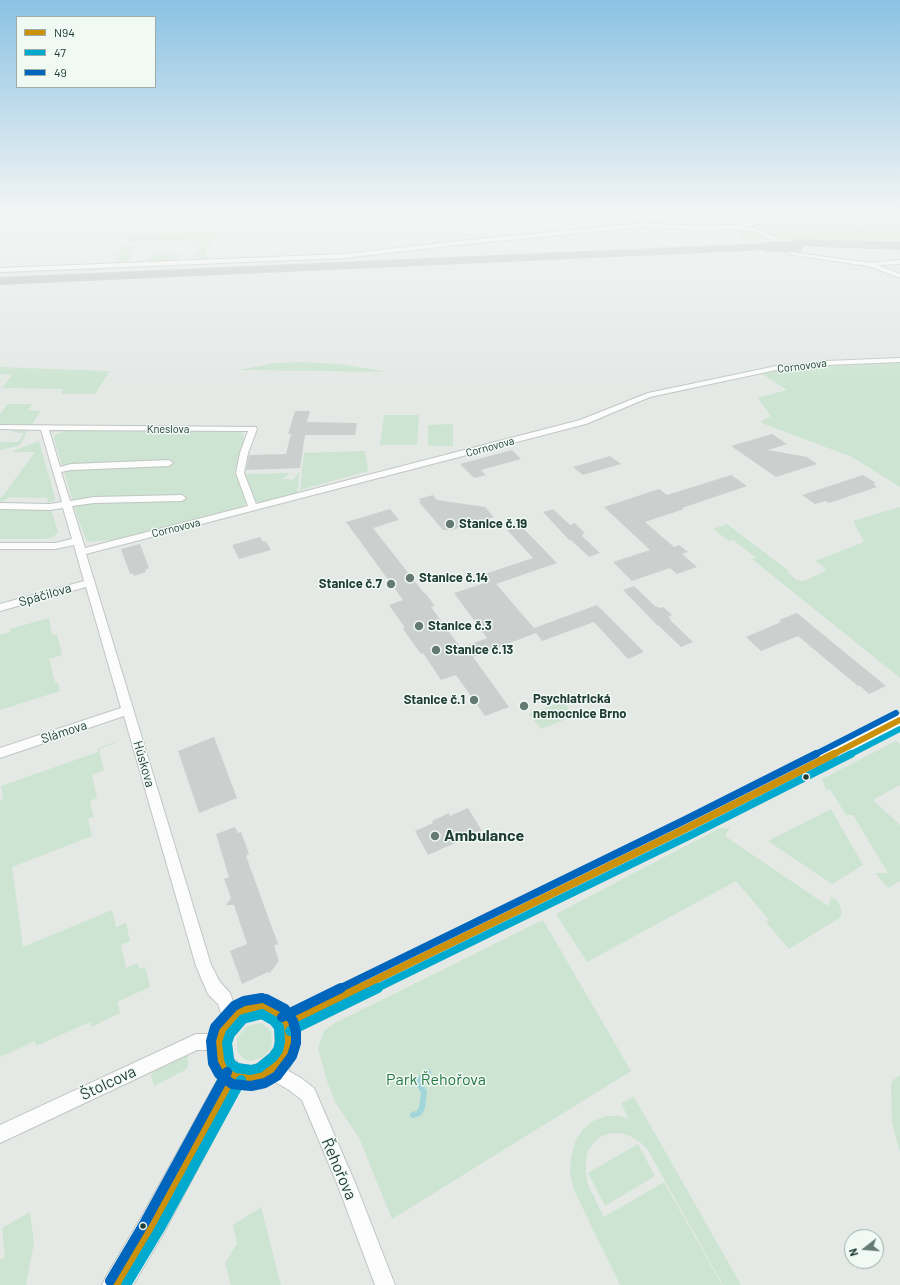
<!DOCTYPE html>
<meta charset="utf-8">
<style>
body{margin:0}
#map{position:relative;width:900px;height:1285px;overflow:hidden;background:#e4e9e6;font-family:Barlow,sans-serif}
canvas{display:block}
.legend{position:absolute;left:16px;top:16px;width:140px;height:72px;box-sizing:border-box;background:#f1f9f5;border:1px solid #9daea8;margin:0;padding:5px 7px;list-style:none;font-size:12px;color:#203e34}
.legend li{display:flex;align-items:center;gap:8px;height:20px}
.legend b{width:20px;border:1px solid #9daea8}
.north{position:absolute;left:844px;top:1229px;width:40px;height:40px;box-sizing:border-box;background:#f1f9f5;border:1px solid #9daea8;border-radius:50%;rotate:253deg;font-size:11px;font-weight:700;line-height:16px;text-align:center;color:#203e34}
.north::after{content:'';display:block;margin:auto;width:14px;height:18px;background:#657a72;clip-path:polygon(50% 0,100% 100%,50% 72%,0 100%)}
</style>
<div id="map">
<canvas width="900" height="1285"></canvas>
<ul class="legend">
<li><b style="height:5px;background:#cc910a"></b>N94</li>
<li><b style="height:5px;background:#00a9ce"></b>47</li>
<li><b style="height:5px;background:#0065bd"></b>49</li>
</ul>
<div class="north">N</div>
</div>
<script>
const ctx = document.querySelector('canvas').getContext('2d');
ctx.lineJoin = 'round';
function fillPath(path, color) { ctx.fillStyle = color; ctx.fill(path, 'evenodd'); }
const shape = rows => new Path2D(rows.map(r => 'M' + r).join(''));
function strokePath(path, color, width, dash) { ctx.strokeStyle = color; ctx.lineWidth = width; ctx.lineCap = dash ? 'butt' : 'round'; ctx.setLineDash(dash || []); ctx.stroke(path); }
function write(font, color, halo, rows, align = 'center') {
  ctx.font = font + ' Barlow,sans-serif'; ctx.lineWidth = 3; ctx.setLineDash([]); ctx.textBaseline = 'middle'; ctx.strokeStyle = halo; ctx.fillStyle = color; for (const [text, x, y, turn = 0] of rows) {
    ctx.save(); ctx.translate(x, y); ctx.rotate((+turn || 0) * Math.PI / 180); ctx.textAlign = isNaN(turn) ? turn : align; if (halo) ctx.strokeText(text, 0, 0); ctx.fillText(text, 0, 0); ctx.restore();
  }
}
fillPath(shape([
 [807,213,843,213,850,217,861,229,873,230,886,237,845,213,900,213,900,243,779,240,774,236,754,227,755,224],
 [733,229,755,231,773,240,744,242],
 [223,232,216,237,208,247,206,256,212,260,200,260,194,257,193,252,199,252,200,247,192,246,194,240,154,240,153,241,140,242,139,244,125,241,129,234],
 [123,245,138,246,137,249,131,250,129,255,133,255,131,259,123,262,114,264],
 [174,254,179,255,180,257,173,261,150,262,145,259,154,255],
 [118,267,103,270,0,274,0,272],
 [900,361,900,487,852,457,764,424,761,421,771,416,758,398,787,390,760,373,811,366],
 [302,362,340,364,388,372,239,370,274,363],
 [0,367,82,370,111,371,105,374,108,374,95,394,61,394,63,389,2,388,12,375,0,374],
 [8,404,32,404,28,410,41,411,32,424,0,424,0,414],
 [384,415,419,415,417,445,380,445],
 [453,424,453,446,428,446,428,425],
 [13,431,27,431,22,442,18,446,0,450,0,442,18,442,24,433,11,432],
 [64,431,231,431,241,432,243,434,244,438,234,474,238,474,246,498,246,504,244,506,122,539,91,542,86,540,77,516,54,438,55,435],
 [39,441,55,498,54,501,47,503,48,498,10,497,0,503,0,498,2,497,35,452,13,452,15,450],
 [365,451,368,471,300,490,304,453],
 [300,471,297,493,263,503,254,502,244,474,290,473,282,480,287,479,293,480],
 [900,507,900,678,752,559,756,558,733,540,729,541,713,529,727,524,789,571,787,572,797,580,804,581,826,571,825,568,815,561,864,542,853,521],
 [0,509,51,509,58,532,53,537,46,539,0,539],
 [49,618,52,635,57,634,62,655,49,659,55,683,58,682,60,691,0,710,0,635,10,632,10,629],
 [563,701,574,716,541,729,529,714],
 [885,733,890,737,818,773,816,770],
 [896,741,900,744,900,785,873,800,900,825,900,881,888,888,875,873,888,873,853,815,846,815,830,789,826,790,822,779],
 [115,742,115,743,99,749,104,770,92,775,97,798,90,801,94,817,88,819,92,836,12,867,23,947,112,910,116,927,126,923,130,941,121,945,126,968,138,963,139,969,145,967,150,987,117,1002,120,1013,91,1027,90,1022,36,1046,35,1041,0,1057,0,801,3,799,1,786,98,752,98,748],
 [831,809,863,865,832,884,768,841],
 [718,818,722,821,554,906,552,901],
 [720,828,730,828,725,836,828,906,831,897,838,901,841,910,841,917,789,949,766,922,769,920,736,881,587,962,556,914],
 [543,920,631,1071,392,1219,359,1138,335,1102,326,1078,318,1048,324,1031,335,1023],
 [258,1023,263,1024,271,1031,272,1042,271,1048,262,1058,250,1061,245,1060,237,1051,237,1038,246,1027],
 [188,1055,188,1067,185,1070,154,1086,151,1076,153,1072],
 [900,1075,900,1152,892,1123,891,1082],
 [634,1097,666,1153,741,1285,723,1285,648,1150,640,1142,630,1136,621,1133,611,1133,602,1136,594,1142,588,1151,586,1161,586,1173,588,1185,604,1217,664,1182,722,1285,620,1285,574,1190,570,1173,571,1157,575,1142,583,1129,593,1121,606,1116,620,1116,629,1119,621,1103],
 [638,1144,655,1176,605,1206,588,1173],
 [261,1207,281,1285,231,1285,225,1263,237,1244,233,1225],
 [30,1212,34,1243,26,1285,0,1285,0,1259,5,1257,2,1228]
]), '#cce4d1');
strokePath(shape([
 [413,1115,419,1113,422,1108,424,1092,418,1081,428,1072]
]), '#a1d6db', 6);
fillPath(shape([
 [295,411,310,411,307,422,357,423,355,435,305,435,300,468,246,470,249,455,286,454,291,434,288,434],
 [772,434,787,444,768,450,807,457,817,464,776,477,731,446],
 [512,450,521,459,481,470,486,475,474,478,460,464],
 [610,456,621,464,583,475,573,467],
 [731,475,747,486,682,508,684,509,645,522,674,547,679,545,688,552,682,554,697,567,677,574,670,568,632,581,613,562,650,550,604,507,659,489,667,495],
 [863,475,876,483,873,484,877,487,829,503,825,501,815,504,802,495],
 [433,495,437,500,485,507,494,517,452,530,443,530,419,502,421,502,419,499],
 [390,509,399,520,373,528,424,593,425,593,435,606,431,607,461,648,487,638,454,593,491,581,485,574,533,558,507,530,520,525,557,563,496,584,534,628,597,605,644,652,628,659,594,622,542,641,536,633,473,657,509,707,485,716,456,675,441,680,423,653,421,654,403,629,405,628,389,605,403,600,346,522],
 [553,509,570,525,575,523,585,533,582,534,583,536,582,536,600,553,589,557,571,540,569,540,543,512],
 [260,537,263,542,266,541,271,550,239,559,232,545],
 [140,544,149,568,145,570,146,572,134,576,133,573,130,574,121,549],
 [634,586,655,606,660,608,663,607,672,615,668,617,672,620,670,620,693,642,681,647,658,625,657,625,623,590],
 [797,613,815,628,886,686,869,694,859,685,858,686,798,636,761,651,746,637,781,622,779,620],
 [214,737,237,798,199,813,178,751],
 [468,808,482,831,428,855,415,831,433,823,432,821,449,813,450,816],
 [235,827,238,833,241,832,249,854,246,856,278,944,274,946,279,961,270,973,268,972,242,984,230,951,247,944,234,905,226,905,231,898,224,879,229,877,216,834]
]), '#cbd0ce');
const street = shape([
 [797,213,809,213,743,227,740,225,797,213],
 [643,223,699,226,729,225,756,228,778,239,790,250,796,253,872,263,900,260,900,264,878,265,900,274,900,278,869,266,793,255,786,252,774,241,755,231,729,229,699,230,643,227,457,245,345,258,0,272,0,268,345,254,457,241,643,223],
 [900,358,900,362,826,365,776,370,650,397,586,424,86,554,211,965,220,982,230,993,239,1019,237,1025,231,1027,225,1025,218,1004,208,994,196,966,124,716,0,758,0,748,121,708,86,587,0,611,0,604,84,581,74,545,55,549,0,549,0,543,55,543,72,539,63,508,50,510,0,509,0,503,50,504,62,502,41,430,0,429,0,425,256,427,257,429,248,453,244,473,256,504,580,420,648,393,776,366,826,361,900,358],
 [49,430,248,431,240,453,236,473,248,506,85,548,72,506,94,503,182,501,186,498,182,495,94,497,70,501,61,472,71,470,169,466,173,463,169,460,71,464,60,467,49,430],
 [196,1034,219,1034,225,1036,227,1042,225,1048,219,1050,197,1050,0,1143,0,1125,196,1034],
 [271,1061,301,1078,314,1088,356,1185,395,1285,375,1285,338,1186,302,1100,289,1090,265,1076,262,1070,265,1064,271,1061]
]);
const secondary = shape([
 [10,213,17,213,3,229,0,229,0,223,10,213],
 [900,713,900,728,696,833,299,1030,300,1043,297,1053,288,1071,280,1079,262,1088,251,1090,240,1089,162,1236,133,1285,102,1285,107,1275,142,1216,218,1079,209,1061,207,1042,215,1022,230,1005,246,997,263,994,279,1001,290,1009,682,821,900,713],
 [263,1018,272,1023,275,1029,275,1047,270,1053,258,1064,251,1066,239,1064,233,1059,231,1042,233,1037,246,1021,263,1018]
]);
const highway = shape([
 [794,240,900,243,900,249,791,245,789,243,791,241,794,240],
 [767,244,770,245,772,247,770,249,0,284,0,278,767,244]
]);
strokePath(street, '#c1c6c3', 2);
strokePath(secondary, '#bfc7c3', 2);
strokePath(highway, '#bcc5c2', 2);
fillPath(street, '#fbfcfb');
fillPath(secondary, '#fbfcfb');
fillPath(highway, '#bac3c0');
const highwayBridge = shape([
 [767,247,798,247]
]);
strokePath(highwayBridge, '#bcc5c2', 11, []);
strokePath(highwayBridge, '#bac3c0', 10);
strokePath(shape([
 [832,755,900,720]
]), '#cc910a', 6);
strokePath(shape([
 [357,989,689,827,834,754]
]), '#cc910a', 8);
strokePath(shape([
 [263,1006,280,1015,286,1024,288,1043,285,1053,279,1062,262,1076,251,1078,234,1076,225,1069,221,1061,219,1042,223,1030,238,1013,246,1009,263,1006],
 [286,1024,359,988],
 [117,1285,152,1226,234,1076]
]), '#cc910a', 10);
strokePath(shape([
 [849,755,900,729]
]), '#00a9ce', 6);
strokePath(shape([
 [375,989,693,834,851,754]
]), '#00a9ce', 8);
strokePath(shape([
 [262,1014,274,1021,279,1027,280,1042,278,1050,273,1057,259,1068,251,1070,237,1068,231,1064,229,1059,227,1043,230,1034,243,1019,262,1014],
 [290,1031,378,988],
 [126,1285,159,1230,241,1080]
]), '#00a9ce', 10);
strokePath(shape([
 [814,755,896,713]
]), '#0065bd', 6);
strokePath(shape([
 [339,989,685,820,816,754]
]), '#0065bd', 8);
strokePath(shape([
 [262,998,244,1001,234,1006,215,1027,211,1041,213,1063,219,1074,232,1084,251,1086,265,1083,277,1076,292,1056,296,1043,296,1032,293,1021,285,1009,266,999],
 [282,1017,341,988],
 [110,1281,145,1222,227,1072]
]), '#0065bd', 10);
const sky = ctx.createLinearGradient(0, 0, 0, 393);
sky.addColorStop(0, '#8bc2e3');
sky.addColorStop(0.54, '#f3f5f4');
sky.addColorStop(1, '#f3f5f400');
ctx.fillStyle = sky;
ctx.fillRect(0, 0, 900, 393);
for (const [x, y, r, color] of [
 [450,524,5,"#657a72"],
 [410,578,5,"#657a72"],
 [391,584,5,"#657a72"],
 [419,626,5,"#657a72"],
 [436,650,5,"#657a72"],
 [474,700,5,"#657a72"],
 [524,706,5,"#657a72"],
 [806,777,3.5,"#203e34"],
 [435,836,5,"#657a72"],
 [143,1226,3.5,"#203e34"]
]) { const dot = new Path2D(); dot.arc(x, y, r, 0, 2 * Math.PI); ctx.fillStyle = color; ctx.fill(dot); strokePath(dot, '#f1f9f5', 1.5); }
write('11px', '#203e34', '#f1f9f5', [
 ["Cornovova",802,366,-7],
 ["Kneslova",168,429],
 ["Cornovova",490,447,-15],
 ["Cornovova",176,528,-14]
]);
write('bold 13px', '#203e34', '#f1f9f5', [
 ["Stanice č.19",459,524],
 ["Stanice č.14",419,578],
 ["Stanice č.7",382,584,"right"],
 ["Stanice č.3",428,626],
 ["Stanice č.13",445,650],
 ["Psychiatrická",533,699],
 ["nemocnice Brno",533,714],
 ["Stanice č.1",465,700,"right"]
], 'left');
write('13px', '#203e34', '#f1f9f5', [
 ["Spáčilova",45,595,-16],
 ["Slámova",64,732,-18],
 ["Húskova",144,764,74]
]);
write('bold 16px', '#203e34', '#f1f9f5', [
 ["Ambulance",444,836]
], 'left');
write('16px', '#277842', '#f1f9f5', [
 ["Park Řehořova",436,1080]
]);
write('16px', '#203e34', '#f1f9f5', [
 ["Štolcova",108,1083,-25],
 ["Řehořova",339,1169,67]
]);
</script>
